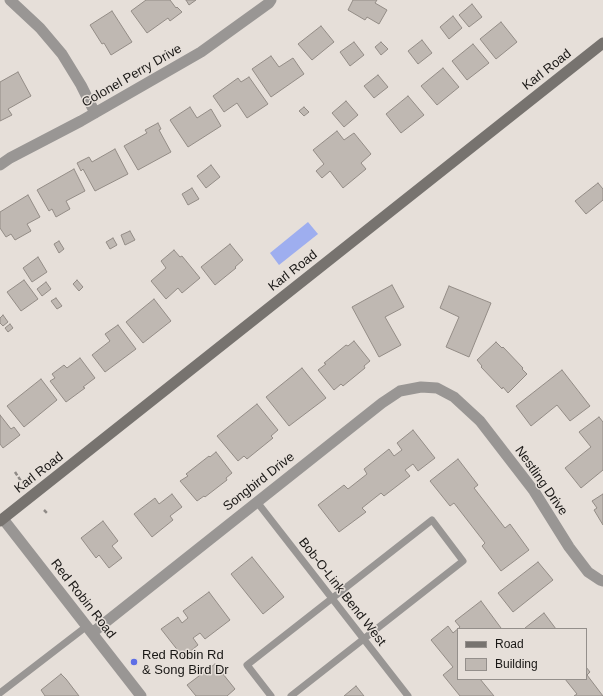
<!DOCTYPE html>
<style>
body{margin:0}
#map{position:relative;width:603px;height:696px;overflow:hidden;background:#e6dfd9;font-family:Arial,sans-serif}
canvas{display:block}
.legend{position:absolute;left:457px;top:628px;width:130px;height:52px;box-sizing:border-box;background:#e6dfd9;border:1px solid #948f8b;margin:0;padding:5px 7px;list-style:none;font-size:12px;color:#191715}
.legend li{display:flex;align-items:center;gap:8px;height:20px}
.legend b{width:20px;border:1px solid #948f8b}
</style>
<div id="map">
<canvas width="603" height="696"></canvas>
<ul class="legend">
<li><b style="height:5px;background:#77736f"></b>Road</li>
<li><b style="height:11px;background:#bfb8b2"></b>Building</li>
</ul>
</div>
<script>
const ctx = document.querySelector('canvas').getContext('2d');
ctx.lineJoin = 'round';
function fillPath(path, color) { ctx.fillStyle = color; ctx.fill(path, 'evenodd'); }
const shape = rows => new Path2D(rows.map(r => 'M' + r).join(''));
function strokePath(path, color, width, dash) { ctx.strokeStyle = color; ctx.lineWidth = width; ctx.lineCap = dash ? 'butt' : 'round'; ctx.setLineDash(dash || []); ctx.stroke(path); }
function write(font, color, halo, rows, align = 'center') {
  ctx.font = font + ' Arial,sans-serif'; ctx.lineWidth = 3; ctx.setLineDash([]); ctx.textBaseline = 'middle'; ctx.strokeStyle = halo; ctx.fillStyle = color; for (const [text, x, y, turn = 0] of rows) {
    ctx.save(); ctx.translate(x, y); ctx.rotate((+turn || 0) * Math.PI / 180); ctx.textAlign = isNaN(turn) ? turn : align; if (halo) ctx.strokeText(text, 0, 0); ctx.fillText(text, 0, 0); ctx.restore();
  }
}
fillPath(shape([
 [308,222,318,234,279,265,270,253]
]), '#9eaeef');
const building = shape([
 [146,0,170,0,176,8,177,7,182,12,170,21,168,18,147,33,131,11,146,0],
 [186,0,196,0,189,5,186,0],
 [353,0,377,0,375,3,387,10,379,24,367,17,365,20,348,10,353,0],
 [472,4,482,17,469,27,459,15,472,4],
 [112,11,132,42,111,55,104,43,102,44,90,25,112,11],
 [453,16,462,28,449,39,440,27,453,16],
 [501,22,517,42,496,59,480,39,501,22],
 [321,26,334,42,312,60,298,44,321,26],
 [422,40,432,53,418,64,408,51,422,40],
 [354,42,364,55,350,66,340,52,354,42],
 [381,42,388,49,381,55,375,47,381,42],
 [473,44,489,63,467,80,452,61,473,44],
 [271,56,279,67,293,58,304,74,271,97,252,69,271,56],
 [443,68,459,87,437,105,421,86,443,68],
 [18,72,31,96,8,109,12,115,0,121,0,82,18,72],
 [378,75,388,87,374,98,364,86,378,75],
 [249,77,268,104,247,118,237,103,224,112,213,96,238,78,241,82,249,77],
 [408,96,424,115,401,133,386,114,408,96],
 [346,101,358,115,344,127,332,113,346,101],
 [190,107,197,118,211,109,221,126,188,147,170,120,190,107],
 [304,107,309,112,304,116,299,111,304,107],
 [158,123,161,129,159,130,171,152,138,170,124,146,147,133,145,130,158,123],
 [337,131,344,140,354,133,371,154,361,163,366,169,343,188,330,171,322,178,316,171,324,164,313,150,337,131],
 [115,149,128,174,95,191,83,169,81,171,77,163,89,157,92,162,115,149],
 [211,165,220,177,206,188,197,176,211,165],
 [74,169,85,191,66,201,70,209,56,217,52,209,49,211,37,190,74,169],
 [598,183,603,189,603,200,586,214,575,201,598,183],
 [192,188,199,199,188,205,182,194,192,188],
 [28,195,40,217,27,224,31,231,15,240,11,234,6,237,0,228,0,212,28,195],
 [130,231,135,240,125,245,121,235,130,231],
 [113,238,117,245,110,249,106,242,113,238],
 [59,241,64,249,59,253,54,244,59,241],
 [230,244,243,260,235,267,236,268,215,285,201,267,230,244],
 [174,250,180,257,182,256,200,278,182,293,178,288,166,299,151,281,166,268,161,261,174,250],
 [38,257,47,272,32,282,23,268,38,257],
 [24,280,38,299,21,311,7,292,24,280],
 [77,280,83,287,79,291,73,284,77,280],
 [46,282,51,289,42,296,37,289,46,282],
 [392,285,404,307,385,317,401,345,379,357,352,307,392,285],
 [449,286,491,303,469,357,446,347,459,317,440,308,449,286],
 [56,298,62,306,57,309,51,301,56,298],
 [154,299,171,321,143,343,126,322,154,299],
 [3,315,8,322,3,326,0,323,0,318,3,315],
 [10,324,13,328,8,332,5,328,10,324],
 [118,325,136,349,105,372,92,355,110,341,105,334,118,325],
 [354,341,370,361,364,366,365,368,343,386,341,384,334,390,318,370,326,364,324,363,346,345,348,346,354,341],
 [496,342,502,348,503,347,523,368,522,369,527,374,508,393,503,387,502,389,481,367,482,366,477,360,496,342],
 [80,358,95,378,83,387,85,388,66,402,50,381,55,378,52,374,64,365,67,368,80,358],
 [302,368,326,398,289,426,266,397,302,368],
 [562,370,590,406,570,421,557,405,531,426,516,406,562,370],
 [41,379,57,400,24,427,7,406,41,379],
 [257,404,278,430,271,436,273,438,247,459,244,456,238,461,217,436,257,404],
 [0,415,11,429,14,427,20,435,3,448,0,444,0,415],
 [599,417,603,422,603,470,581,488,565,468,591,447,579,432,599,417],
 [413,430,435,458,418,471,413,464,405,470,410,476,384,496,381,493,362,508,366,512,339,532,318,505,344,485,348,489,367,474,364,469,389,449,394,456,402,450,397,443,413,430],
 [216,452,232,473,226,478,227,480,205,497,204,496,197,501,180,481,188,476,186,474,209,456,210,457,216,452],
 [458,459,478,485,474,488,505,528,510,524,529,550,501,571,482,546,485,543,454,503,450,506,430,481,458,459],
 [172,494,182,507,170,516,173,520,152,537,134,514,155,498,159,504,172,494],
 [603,494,603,525,594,510,597,508,592,501,603,494],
 [103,521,118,541,112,546,122,558,109,568,99,555,96,558,81,538,103,521],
 [252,557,284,597,263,614,231,574,252,557],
 [538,562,553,580,513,612,498,593,538,562],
 [209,592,230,620,205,639,200,633,193,638,198,645,183,657,161,629,178,617,182,623,188,618,183,611,209,592],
 [481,601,501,628,500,629,458,629,458,679,480,679,494,696,460,696,443,675,453,667,431,640,448,626,453,633,460,627,455,621,481,601],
 [544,613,556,629,525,629,525,628,544,613],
 [215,664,235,689,227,696,196,696,187,685,215,664],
 [586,667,590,672,587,675,603,696,574,696,577,694,565,679,586,679,586,667],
 [61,674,66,679,79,696,45,696,41,690,61,674],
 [356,686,364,696,344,696,356,686]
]);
fillPath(building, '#bfb8b2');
strokePath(building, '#938c86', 1);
strokePath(shape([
 [15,472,21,481],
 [44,510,48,514]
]), '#8f8a86', 2.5, [4, 2]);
strokePath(shape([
 [257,502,408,696],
 [0,693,87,626],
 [271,696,247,665,432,520,463,561,291,696]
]), '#999694', 7);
strokePath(shape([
 [10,0,40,28,62,54,81,85,95,113],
 [0,165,10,158,81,121,201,52,269,3,271,0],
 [3,519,141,696],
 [92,633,382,403,400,391,421,387,437,388,454,397,480,421,534,491,569,547,588,572,600,580,603,581]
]), '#999694', 11);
strokePath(shape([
 [0,521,603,43]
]), '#77736f', 11);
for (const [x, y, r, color] of [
 [134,662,4,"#5d6ee6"]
]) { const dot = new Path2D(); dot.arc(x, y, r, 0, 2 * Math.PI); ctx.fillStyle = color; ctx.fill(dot); strokePath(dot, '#e6dfd9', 1.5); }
write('13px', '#191715', '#e6dfd9', [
 ["Karl Road",547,70,-38],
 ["Colonel Perry Drive",132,76,-30],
 ["Karl Road",293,271,-38],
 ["Karl Road",39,473,-38],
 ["Nestling Drive",541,481,55],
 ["Songbird Drive",259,482,-38],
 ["Bob-O-Link Bend West",342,592,52],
 ["Red Robin Road",83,599,52]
]);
write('13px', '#191715', '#e6dfd9', [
 ["Red Robin Rd",142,655],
 ["& Song Bird Dr",142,670]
], 'left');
</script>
